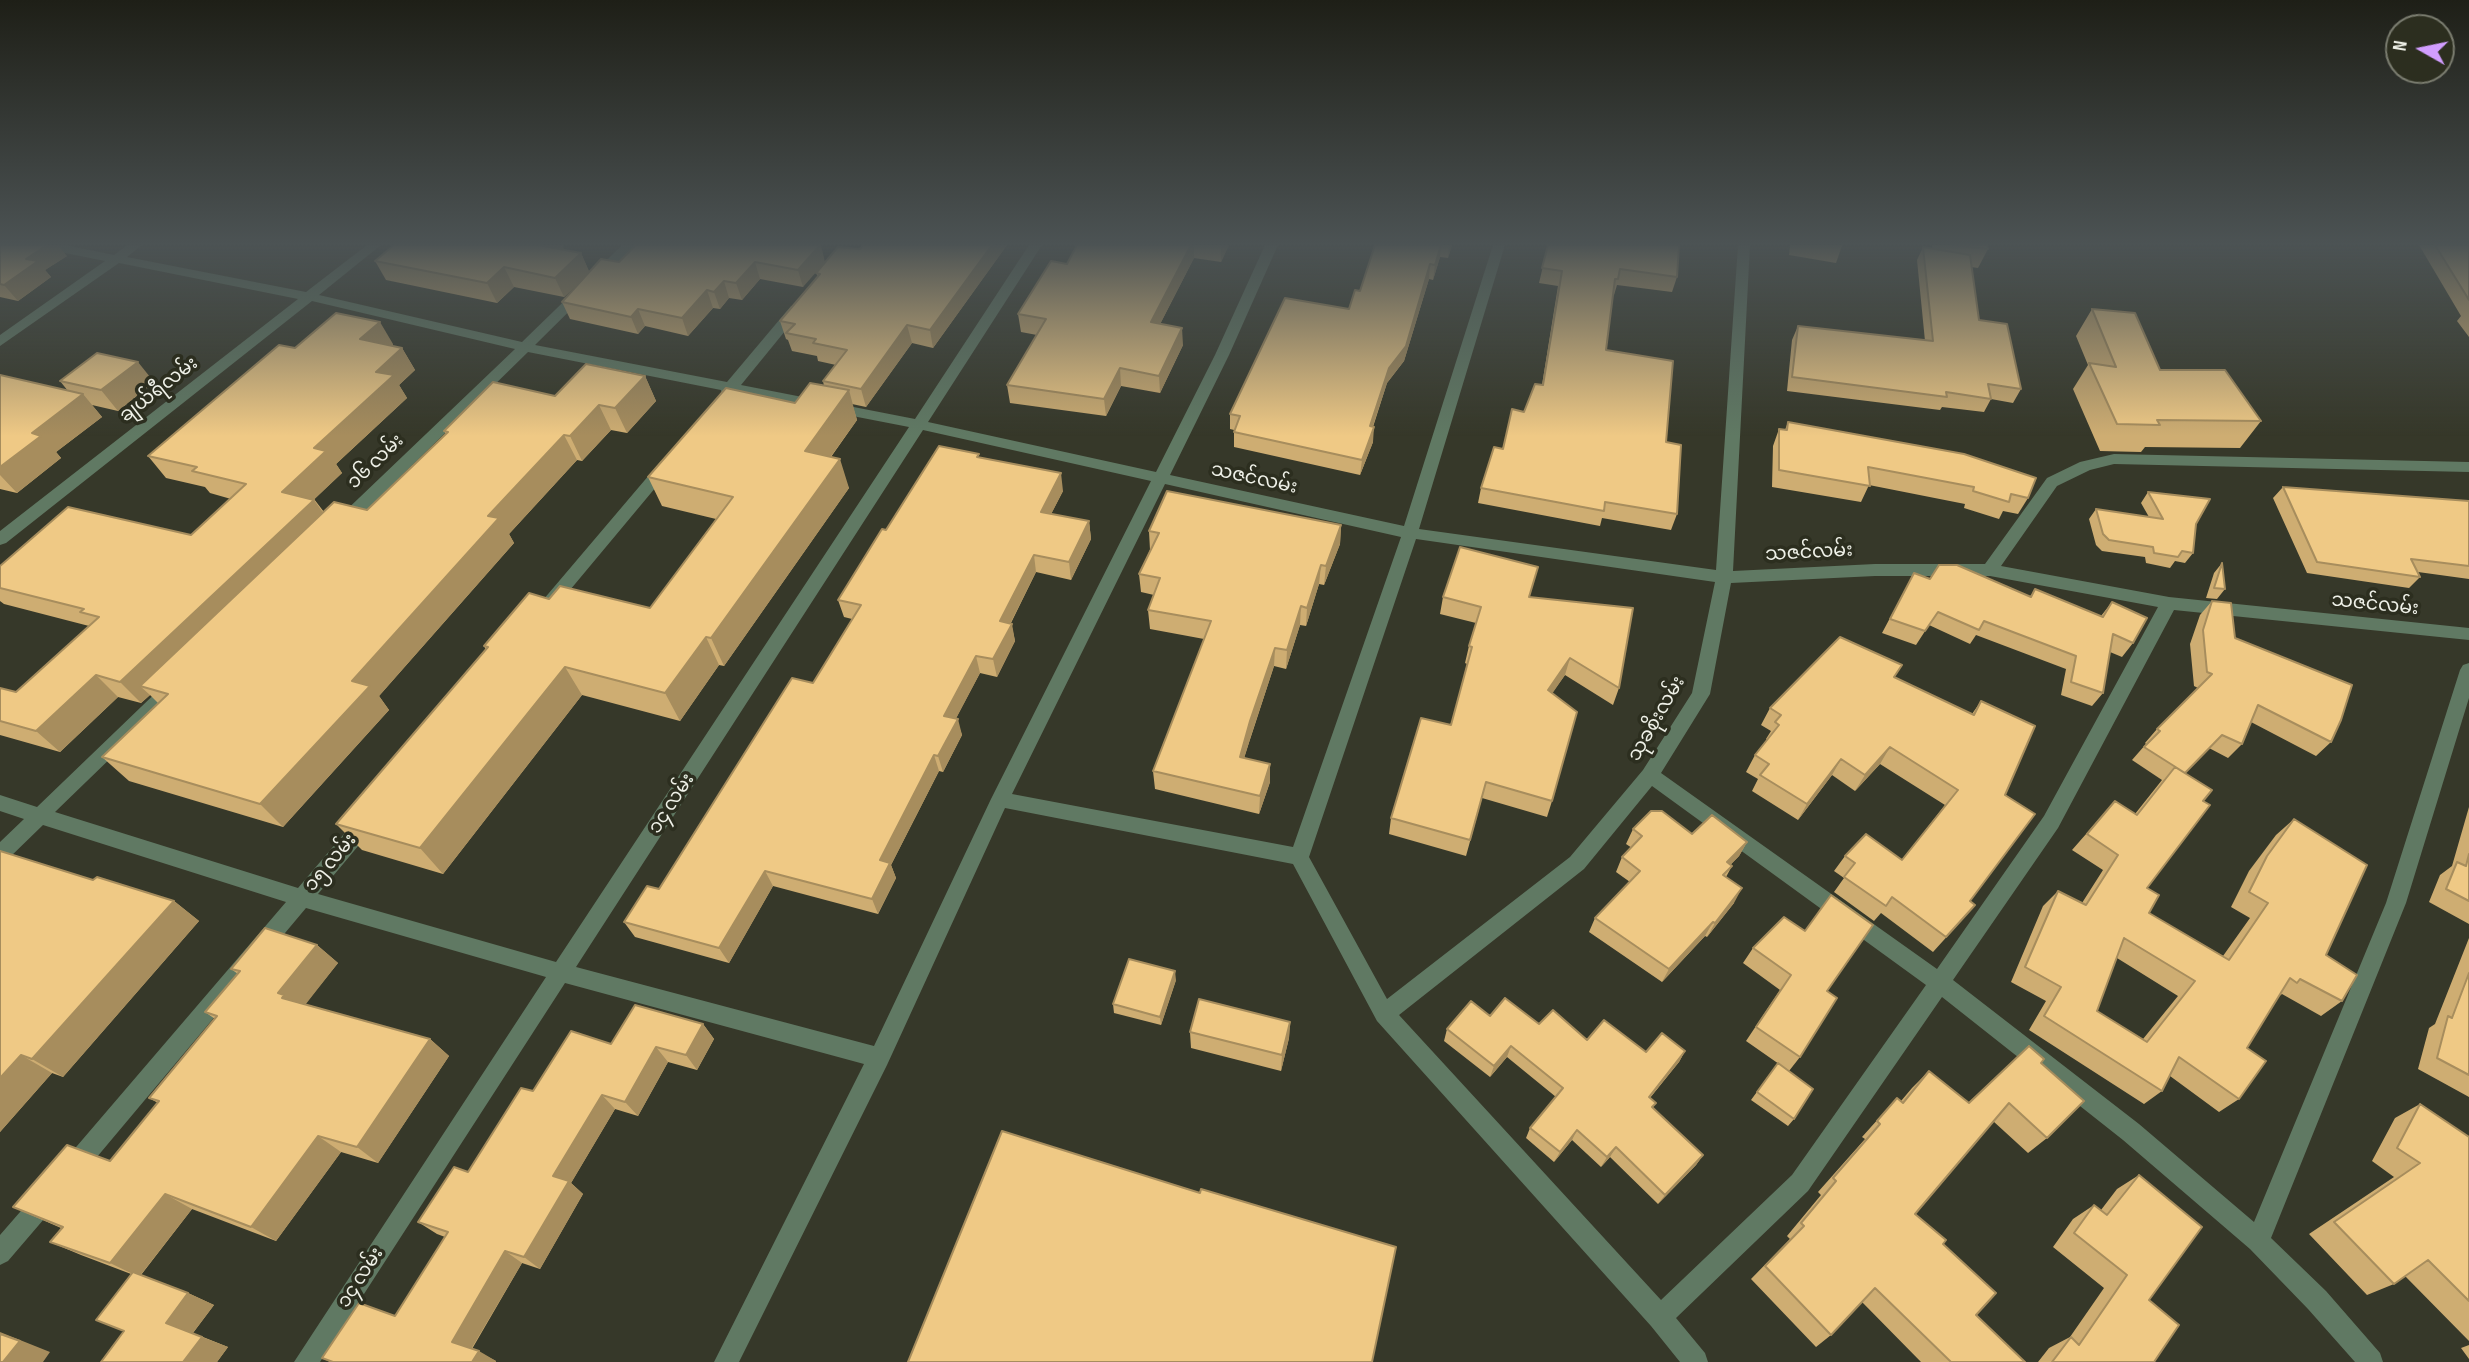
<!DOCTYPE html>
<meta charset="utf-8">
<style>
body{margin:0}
#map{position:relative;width:2469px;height:1362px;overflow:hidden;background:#363829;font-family:"Sofia Sans Condensed",sans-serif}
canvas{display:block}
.north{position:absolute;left:2385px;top:14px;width:70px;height:70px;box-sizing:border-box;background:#2c2e1f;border:2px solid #7a7c6f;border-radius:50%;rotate:279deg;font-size:19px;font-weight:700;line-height:28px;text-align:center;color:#eff1e8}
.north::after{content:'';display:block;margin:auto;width:24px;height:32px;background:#d19dfe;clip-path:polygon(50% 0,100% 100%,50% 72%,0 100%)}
</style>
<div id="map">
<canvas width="2469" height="1362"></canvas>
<div class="north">N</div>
</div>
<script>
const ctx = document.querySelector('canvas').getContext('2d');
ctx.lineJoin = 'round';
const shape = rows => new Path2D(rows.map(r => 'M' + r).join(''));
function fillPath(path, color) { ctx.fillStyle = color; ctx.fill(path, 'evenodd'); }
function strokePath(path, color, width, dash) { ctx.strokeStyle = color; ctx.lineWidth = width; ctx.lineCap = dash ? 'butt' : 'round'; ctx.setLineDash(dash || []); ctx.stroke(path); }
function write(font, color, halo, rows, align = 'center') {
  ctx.font = font + ' "Sofia Sans Condensed","Noto Sans Myanmar",sans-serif'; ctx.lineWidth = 7; ctx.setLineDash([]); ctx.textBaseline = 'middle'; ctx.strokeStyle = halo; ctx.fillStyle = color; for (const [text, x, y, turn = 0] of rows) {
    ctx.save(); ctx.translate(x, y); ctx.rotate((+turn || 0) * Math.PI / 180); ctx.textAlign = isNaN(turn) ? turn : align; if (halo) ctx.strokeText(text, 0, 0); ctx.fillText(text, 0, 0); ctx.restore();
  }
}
fillPath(shape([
 [39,245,66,245,114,255,127,245,142,245,127,257,306,292,367,245,381,245,319,295,522,342,622,245,636,245,535,345,727,382,791,306,796,305,803,309,741,385,915,419,1029,245,1042,245,928,422,1156,472,1215,355,1265,245,1278,245,1229,355,1170,475,1404,526,1493,245,1505,245,1419,529,1716,570,1738,245,1750,245,1733,571,1875,564,1985,564,2047,478,2080,462,2114,454,2469,462,2469,472,2114,464,2090,470,2057,486,2001,566,2169,597,2469,628,2469,640,2174,610,2058,828,1953,980,2139,1124,2254,1222,2386,903,2460,670,2463,665,2469,663,2469,698,2406,903,2271,1238,2326,1291,2380,1353,2383,1362,2355,1362,2308,1309,2250,1249,2123,1140,1942,997,1808,1191,1676,1318,1705,1353,1708,1362,1680,1362,1651,1326,1377,1021,1293,864,1005,808,887,1065,739,1362,714,1362,864,1064,565,983,320,1362,294,1362,546,977,306,908,81,1176,73,1179,65,1176,62,1168,65,1160,286,902,43,825,7,860,0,862,0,842,24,819,0,811,0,795,37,807,168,681,174,679,180,681,183,686,180,691,55,812,298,888,360,815,367,813,374,815,376,821,374,827,318,894,556,962,909,427,734,393,727,397,722,395,721,390,528,352,349,527,343,529,337,527,335,523,337,519,515,349,312,301,6,543,0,545,0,531,298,299,119,263,0,346,0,335,105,261,45,249,39,245],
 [923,430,1151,481,991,799,874,1046,576,967,923,430],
 [1165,484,1401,537,1293,847,1012,794,1165,484],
 [1416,539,1715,582,1692,693,1643,770,1570,857,1387,999,1309,857,1416,539],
 [1875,576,1990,576,2158,607,2044,816,1937,969,1661,773,1710,694,1731,583,1875,576],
 [1652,786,1926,985,1792,1175,1661,1300,1399,1015,1584,869,1652,786],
 [666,460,671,461,674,465,671,469,555,608,543,608,541,604,543,600,661,461,666,460],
 [48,1186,56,1189,59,1197,56,1205,8,1261,0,1265,0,1235,40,1189,48,1186]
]), '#607963');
fillPath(shape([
 [0,245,67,256,45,270,51,277,18,301,0,297],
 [821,245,803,287,760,279,742,300,729,298,720,309,713,308,688,336,645,326,638,334,570,319,562,302,581,281,564,297,514,287,497,303,386,280,375,261,564,249,563,250,581,253,589,272,619,262],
 [1007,245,933,348,912,343,866,407,852,404,857,420,831,457,849,488,724,666,719,665,680,721,582,695,443,874,362,850,336,824,486,650,484,646,549,599,650,608,716,519,662,506,648,477,795,403,824,386,823,381,836,365,818,361,817,356,792,351,788,340,786,339,780,321,818,277,816,273,860,249],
 [1077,245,1229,245,1221,262,1194,258,1160,324,1183,345,1160,393,1121,386,1106,416,1010,403,1007,385,1037,335,1021,332,1018,314,1067,264],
 [1375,245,1452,245,1448,258,1440,257,1433,280,1429,279,1404,361,1387,383,1373,427,1373,442,1360,475,1234,447,1234,430,1230,429,1230,414,1349,309,1360,291],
 [1548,245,1677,277,1672,292,1617,285,1614,295,1613,295,1606,350,1666,442,1677,514,1671,530,1602,518,1600,526,1478,503,1481,488,1524,412,1542,385,1558,286,1539,283],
 [1790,245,1842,245,1842,246,1836,263,1789,255],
 [1932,245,1987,245,1988,249,1978,268,1971,267,1979,320,2021,389,2013,403,1991,399,1984,412,1942,407,1940,410,1787,391,1792,340,1798,326,1925,341,1917,260,1923,247,1932,248],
 [2419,245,2469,245,2469,337,2457,321,2461,316],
 [2092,309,2160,370,2261,421,2240,448,2145,447,2141,452,2100,451,2073,389,2088,365,2076,336],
 [393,344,392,346,402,348,415,370,399,385,407,398,336,464,342,473,314,499,324,512,367,510,446,434,444,431,555,396,645,376,656,401,627,433,611,430,582,461,577,460,509,534,514,543,379,696,389,710,283,827,129,781,102,757,158,703,150,695,141,703,118,697,60,752,0,735,0,688,16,692,89,626,4,604,0,601,0,566,191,535,231,499,210,493,205,487,166,478,148,456,295,348],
 [0,375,68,391,60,381,154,382,118,411,92,405,102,417,56,452,61,458,17,493,0,489],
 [1788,422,2028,498,2018,514,2003,511,1999,519,1964,508,1965,504,1869,485,1861,502,1772,487,1773,446,1779,429,1785,430],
 [980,458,1063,491,1051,514,1089,521,1091,539,1071,580,1036,572,1011,623,1015,641,997,677,980,673,956,718,962,735,943,772,939,771,891,865,896,878,878,914,773,886,729,963,635,937,624,922,659,889,813,683,852,619,844,617,838,600],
 [2283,487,2469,501,2469,579,2418,572,2420,577,2409,588,2307,573,2273,498],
 [2148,492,2196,524,2193,553,2185,563,2175,561,2170,568,2146,563,2145,557,2102,551,2096,545,2089,519,2096,509,2149,517,2141,503],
 [1341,525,1340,544,1324,585,1319,584,1306,626,1300,625,1286,669,1274,666,1244,758,1270,764,1270,782,1259,814,1155,789,1153,771,1204,639,1150,629,1148,610,1154,595,1141,592,1139,574,1150,550,1149,531],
 [2222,563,2225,589,2217,599,2206,598,2214,573],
 [1914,573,1930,579,2030,597,2035,589,2101,616,2112,602,2133,643,2122,657,2110,652,2103,693,2092,706,2061,695,2066,669,1976,635,1970,644,1929,625,1916,645,1882,633],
 [1443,597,1530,597,1619,688,1613,705,1565,675,1552,693,1552,801,1547,817,1482,798,1466,856,1389,834,1391,818,1451,725,1467,664,1465,663,1469,646,1476,623,1440,614],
 [2212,601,2235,638,2331,742,2316,756,2251,722,2242,744,2228,758,2209,748,2185,773,2203,801,2147,888,2149,913,2223,956,2250,918,2231,907,2249,871,2276,835,2294,819,2326,955,2342,1001,2321,1016,2282,994,2278,997,2247,1048,2239,1099,2219,1112,2170,1076,2162,1091,2144,1104,2029,1030,2046,1001,2011,982,2043,906,2058,891,2082,903,2103,870,2072,850,2115,801,2135,814,2162,780,2132,760,2146,744,2145,743,2157,729,2198,688,2194,686,2190,644,2200,615],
 [2117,958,2178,996,2143,1039,2097,1011],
 [1902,665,1894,677,1972,714,1981,701,2005,795,1962,920,1933,952,1881,913,1874,921,1834,892,1844,878,1834,871,1845,856,1902,860,1945,805,1880,764,1855,791,1832,775,1798,820,1752,791,1758,779,1746,772,1755,755,1767,740,1766,739,1771,731,1761,725,1770,708],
 [2469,807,2469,924,2429,902,2440,875,2452,866],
 [1633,829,1692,834,1747,842,1739,856,1730,865,1732,866,1726,877,1734,903,1707,937,1705,936,1662,982,1589,932,1595,918,1630,882,1616,872,1622,857,1632,848,1626,844],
 [0,851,93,880,174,901,199,921,63,1077,52,1073,0,1132],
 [2469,938,2469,1097,2418,1069,2429,1028,2435,1024],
 [317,945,338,963,305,1004,430,1039,449,1056,378,1163,341,1152,276,1241,192,1209,141,1275,188,1293,214,1305,193,1333,228,1347,217,1362,101,1362,124,1331,131,1274,81,1255,50,1242,61,1228,13,1207,110,1161,158,1103,149,1098,215,1019,205,1012,238,974,231,969],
 [1753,948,1827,991,1800,1057,1789,1071,1746,1041,1780,990,1743,963],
 [1176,980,1161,1025,1114,1013,1113,1004],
 [1490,1016,1539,1024,1587,1040,1646,1052,1685,1051,1679,1062,1650,1098,1653,1108,1703,1155,1696,1165,1658,1204,1610,1157,1601,1167,1572,1140,1554,1162,1526,1138,1530,1128,1556,1097,1507,1057,1490,1077,1444,1041,1447,1029],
 [1290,1022,1289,1038,1281,1071,1191,1048,1190,1032],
 [703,1024,714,1039,697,1070,668,1062,638,1116,615,1109,571,1183,583,1194,540,1269,522,1263,472,1349,496,1361,496,1362,330,1362,322,1358,395,1316,445,1237,437,1234,418,1222,468,1172,533,1091,611,1044],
 [2029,1046,2041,1063,2047,1138,2028,1153,1993,1121,1915,1214,1943,1244,1976,1315,2025,1362,1921,1362,1862,1302,1831,1335,1816,1347,1751,1279,1790,1239,1787,1236,1821,1195,1818,1192,1865,1139,1862,1137,1897,1098,1901,1101,1912,1088,1929,1071,1968,1103],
 [1778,1063,1794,1119,1788,1126,1751,1100],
 [2420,1104,2469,1137,2469,1341,2405,1276,2394,1284,2367,1295,2309,1234,2394,1177,2372,1161,2395,1118],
 [2139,1175,2154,1362,2038,1362,2049,1348,2070,1337,2104,1288,2053,1247,2073,1219,2094,1205,2101,1210,2117,1189],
 [2469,1345,2469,1359,2461,1348]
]), '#cead72');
fillPath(shape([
 [47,245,58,245,67,256,45,270,51,277,18,301,4,285,26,259],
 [538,245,563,245,564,249,546,265],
 [821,245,825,262,803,287,798,270],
 [992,245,1007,245,933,348,930,330],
 [1191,245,1194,245,1194,258,1152,340,1151,322],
 [1221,245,1229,245,1221,262],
 [1441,245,1440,257,1433,280,1435,265],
 [1449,245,1452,245,1448,258],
 [581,253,590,273,564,297,555,278],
 [755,262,760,279,742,300,736,283],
 [1430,264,1429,279,1404,361,1387,383,1368,441,1370,426,1389,368],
 [504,267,514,287,497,303,487,283],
 [724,281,729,298,720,309,714,292],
 [707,290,713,308,688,336,682,318],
 [638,309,645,326,638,334,631,317],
 [380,322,393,344,374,361,360,339],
 [907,325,912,343,866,407,861,389],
 [1182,328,1183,345,1160,393,1159,376],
 [402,348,415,370,399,385,407,398,336,464,342,473,299,514,282,492,314,448,376,372],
 [138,362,154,382,118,411,101,390],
 [1120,368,1121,386,1106,416,1104,399],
 [645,376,656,401,627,433,615,408],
 [849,390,857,420,814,480,805,451],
 [83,394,102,417,56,452,61,458,17,493,0,475,0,467,32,433],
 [599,405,611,430,582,461,570,436],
 [1374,427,1373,442,1360,475,1362,460],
 [564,435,577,460,509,534,514,543,379,696,389,710,283,827,260,804,352,681,488,516],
 [840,459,849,488,724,666,711,638],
 [1061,473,1063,491,1043,530,1041,512],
 [314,500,330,522,140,686,150,695,141,703,120,682],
 [1089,521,1091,539,1071,580,1069,562],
 [1341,525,1340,544,1324,585,1326,566],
 [1034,555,1036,572,1003,638,1000,621],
 [1321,565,1319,584,1306,626,1307,608],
 [1301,606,1300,625,1286,669,1287,650],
 [1012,624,1015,641,997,677,993,659],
 [706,637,719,665,680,721,665,693],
 [1275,648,1274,666,1250,739,1239,775,1240,757,1250,721],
 [976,656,980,673,949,732,944,716],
 [1570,658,1565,675,1543,707,1548,690],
 [565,667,582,695,443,874,420,848],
 [96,675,118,697,60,752,36,731],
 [958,719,962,735,943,772,938,756],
 [1890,747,1880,764,1855,791,1865,775],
 [934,755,939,771,891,865,896,878,878,914,872,899,880,860],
 [1841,759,1832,775,1798,820,1807,804],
 [1270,764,1270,782,1259,814,1260,796],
 [1747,842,1739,856,1719,877,1727,862],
 [765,871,773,886,729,963,719,948],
 [1742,888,1734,903,1707,937,1715,923],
 [174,901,199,921,63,1077,32,1059],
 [1713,922,1705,936,1662,982,1669,969],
 [317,945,338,963,302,1009,282,998,278,993],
 [1175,971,1176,980,1161,1025,1160,1017],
 [1290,1022,1289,1038,1281,1071,1282,1055],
 [703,1024,714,1039,697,1070,686,1055],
 [430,1039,449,1056,378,1163,357,1147],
 [1511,1046,1507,1057,1490,1077,1494,1066],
 [656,1047,668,1062,638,1116,625,1102],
 [1685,1051,1679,1062,1642,1107,1649,1097],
 [21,1055,52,1073,0,1132,0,1078],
 [602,1095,615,1109,571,1183,583,1194,540,1269,524,1257,553,1176],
 [1577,1130,1572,1140,1554,1162,1560,1152],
 [318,1136,341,1152,276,1241,251,1227],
 [1616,1147,1610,1157,1601,1167,1607,1157],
 [1703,1155,1696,1165,1658,1204,1665,1195],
 [165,1194,192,1209,139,1277,110,1263],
 [505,1251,522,1263,470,1351,452,1342],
 [188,1293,214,1305,192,1334,166,1323],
 [0,1332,50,1352,43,1362,3,1362],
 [202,1337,228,1347,217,1362,183,1362],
 [479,1351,496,1361,496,1362,472,1362]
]), '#a78d5d');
const building = shape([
 [0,245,47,245,26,259,38,261,4,285,0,284,0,245],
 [394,245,538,245,581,253,555,278,504,267,487,283,375,261,394,245],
 [636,245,820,245,798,270,755,262,736,283,724,281,714,292,707,290,682,318,638,309,631,317,562,302,601,259,619,262,636,245],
 [863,245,992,245,930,330,907,325,861,389,823,381,847,350,813,343,816,339,786,333,795,324,780,321,820,274,816,273,838,247,860,249,863,245],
 [1077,245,1191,245,1151,322,1182,328,1159,376,1120,368,1104,399,1007,385,1046,319,1018,314,1051,261,1067,264,1077,245],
 [1375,245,1441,245,1435,265,1430,264,1406,346,1389,368,1370,426,1374,427,1362,460,1234,432,1240,416,1230,414,1285,298,1349,309,1355,290,1360,291,1375,245],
 [1548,245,1679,245,1677,277,1620,269,1618,279,1615,279,1606,350,1673,361,1666,442,1681,445,1677,514,1605,502,1604,511,1481,488,1494,447,1503,449,1512,409,1524,412,1535,384,1543,385,1562,271,1542,268,1548,245],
 [1953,245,1987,245,1988,249,1953,245],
 [2435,245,2469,245,2469,300,2435,245],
 [1923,247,1970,255,1979,320,2007,324,2021,389,1988,384,1991,399,1946,392,1947,397,1792,377,1798,326,1933,341,1923,247],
 [2092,309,2135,313,2160,370,2225,370,2261,421,2157,420,2160,425,2117,424,2089,363,2116,367,2092,309],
 [336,313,380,322,360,339,402,348,376,372,394,375,314,448,326,451,282,492,314,500,120,682,96,675,36,731,0,721,0,688,16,692,99,617,80,612,84,609,0,588,0,566,68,507,191,535,246,484,192,471,197,467,148,456,279,345,295,348,336,313],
 [97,353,138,362,101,390,60,381,97,353],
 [586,364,645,376,615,408,599,405,570,436,564,435,488,516,499,518,352,681,370,686,260,804,102,757,168,694,140,686,334,502,367,510,448,432,444,431,493,382,555,396,586,364],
 [0,375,83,394,32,433,41,436,0,467,0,375],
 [810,383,849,390,805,451,840,459,711,638,706,637,665,693,565,667,420,848,336,824,488,647,484,646,529,593,549,599,560,586,650,608,733,497,648,477,726,388,795,403,810,383],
 [1788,422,1964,454,2036,478,2028,498,2011,494,2009,502,1973,491,1974,487,1868,467,1870,486,1779,470,1779,429,1787,430,1788,422],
 [939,446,979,454,977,457,1061,473,1041,512,1089,521,1069,562,1034,555,1000,621,1012,624,993,659,976,656,944,716,958,719,938,756,934,755,880,860,890,863,872,899,765,871,719,948,624,922,647,886,659,889,792,678,813,683,861,605,838,600,882,529,886,530,939,446],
 [2283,487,2469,501,2469,566,2411,559,2420,577,2317,562,2283,487],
 [1167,491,1341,525,1326,566,1321,565,1307,608,1301,606,1287,650,1275,648,1250,721,1240,757,1270,764,1260,796,1153,771,1211,621,1148,610,1160,578,1139,574,1159,533,1149,531,1167,491],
 [2148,492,2210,499,2196,524,2193,553,2182,551,2178,557,2154,553,2153,547,2109,540,2103,534,2096,509,2163,519,2148,492],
 [1460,547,1538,567,1529,597,1633,608,1619,688,1570,658,1548,690,1577,712,1552,801,1486,782,1470,840,1391,818,1421,718,1451,725,1472,647,1469,646,1481,607,1443,597,1460,547],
 [2222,563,2225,589,2214,588,2222,563],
 [1939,565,1957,565,2031,597,2035,589,2103,617,2112,602,2147,618,2133,643,2113,634,2103,693,2071,682,2076,656,1984,621,1979,630,1938,612,1925,631,1890,619,1914,573,1930,579,1939,565],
 [2212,601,2231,603,2235,638,2352,685,2341,720,2331,742,2258,705,2242,744,2222,735,2185,773,2144,747,2160,731,2157,729,2212,674,2207,672,2203,630,2212,601],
 [1840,637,1902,665,1894,677,1974,715,1981,701,2035,726,2005,795,2035,814,1970,901,1975,905,1946,937,1892,897,1886,906,1844,877,1855,863,1845,856,1866,834,1902,860,1958,790,1890,747,1865,775,1841,759,1807,804,1760,775,1769,764,1755,755,1779,725,1775,722,1781,715,1770,708,1840,637],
 [2175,767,2212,790,2203,801,2210,805,2147,888,2159,895,2149,913,2229,960,2268,903,2249,892,2267,856,2294,819,2367,865,2326,955,2357,975,2342,1001,2300,979,2297,983,2290,978,2247,1048,2266,1061,2239,1099,2179,1057,2162,1091,2044,1016,2061,987,2025,967,2058,891,2086,905,2118,855,2087,834,2115,801,2137,815,2175,767],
 [2124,938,2195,981,2147,1042,2097,1011,2124,938],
 [1651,811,1662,811,1692,834,1712,815,1747,842,1727,862,1732,866,1723,875,1742,888,1715,923,1713,922,1669,969,1595,918,1640,871,1622,857,1642,836,1633,829,1651,811],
 [0,851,93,880,97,877,174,901,32,1059,21,1055,0,1078,0,851],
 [2469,854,2469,901,2446,889,2457,862,2466,866,2469,854],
 [1831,895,1873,925,1827,991,1837,998,1800,1057,1756,1027,1791,975,1753,948,1784,917,1805,931,1831,895],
 [265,928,317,945,278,993,284,995,282,998,430,1039,357,1147,318,1136,251,1227,165,1194,110,1263,50,1242,63,1227,13,1207,67,1145,110,1161,159,1101,149,1098,217,1016,205,1012,240,971,231,969,265,928],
 [1129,959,1175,971,1160,1017,1113,1004,1129,959],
 [2469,973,2469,1075,2437,1058,2448,1016,2452,1018,2469,973],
 [1505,998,1539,1024,1553,1010,1587,1040,1604,1020,1646,1052,1662,1033,1685,1051,1649,1097,1656,1103,1652,1107,1703,1155,1665,1195,1616,1147,1607,1157,1577,1130,1560,1152,1530,1128,1563,1088,1511,1046,1494,1066,1447,1029,1471,1001,1490,1016,1505,998],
 [1199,999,1290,1022,1282,1055,1190,1032,1199,999],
 [635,1005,703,1024,686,1055,656,1047,625,1102,602,1095,553,1176,569,1181,524,1257,505,1251,452,1342,479,1351,472,1362,333,1362,322,1358,359,1303,395,1316,448,1232,418,1222,454,1167,468,1172,521,1088,533,1091,571,1031,611,1044,635,1005],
 [2029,1046,2044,1059,2041,1063,2084,1101,2047,1138,2009,1103,1915,1214,1946,1240,1943,1244,1996,1293,1976,1315,2025,1362,1951,1362,1875,1288,1831,1335,1765,1266,1804,1226,1801,1223,1836,1181,1833,1178,1880,1124,1877,1121,1897,1098,1903,1103,1929,1071,1969,1103,2029,1046],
 [1778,1063,1813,1089,1794,1119,1757,1092,1778,1063],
 [2420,1104,2469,1137,2469,1301,2428,1260,2394,1284,2334,1222,2420,1163,2397,1148,2420,1104],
 [1002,1131,1200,1193,1201,1189,1396,1247,1372,1362,908,1362,1002,1131],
 [2139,1175,2202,1227,2149,1300,2179,1325,2154,1362,2052,1362,2071,1337,2079,1345,2127,1275,2074,1233,2094,1205,2107,1215,2139,1175],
 [133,1272,188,1293,166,1323,202,1337,183,1362,101,1362,124,1331,96,1320,133,1272],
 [0,1334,20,1341,3,1362,0,1362,0,1334]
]);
fillPath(building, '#efc985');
strokePath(building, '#a78d5d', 2);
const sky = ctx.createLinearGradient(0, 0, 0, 436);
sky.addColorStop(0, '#1e1f17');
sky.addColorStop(0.56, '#4c5354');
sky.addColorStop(1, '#4c535400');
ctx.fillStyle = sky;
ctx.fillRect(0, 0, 2469, 436);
write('19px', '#eff1e8', '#2c2e1f', [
 ["ချယ်ရီလမ်း",159,390,-38],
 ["၁၆ လမ်း",376,462,-44],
 ["သဇင်လမ်း",1254,479,12],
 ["သဇင်လမ်း",1809,553,-3],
 ["သဇင်လမ်း",2375,605,6],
 ["သုခစိုးလမ်း",1657,719,-60],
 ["၁၄ လမ်း",672,804,-57],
 ["၁၅ လမ်း",331,863,-50],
 ["၁၄ လမ်း",361,1278,-57]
]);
</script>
